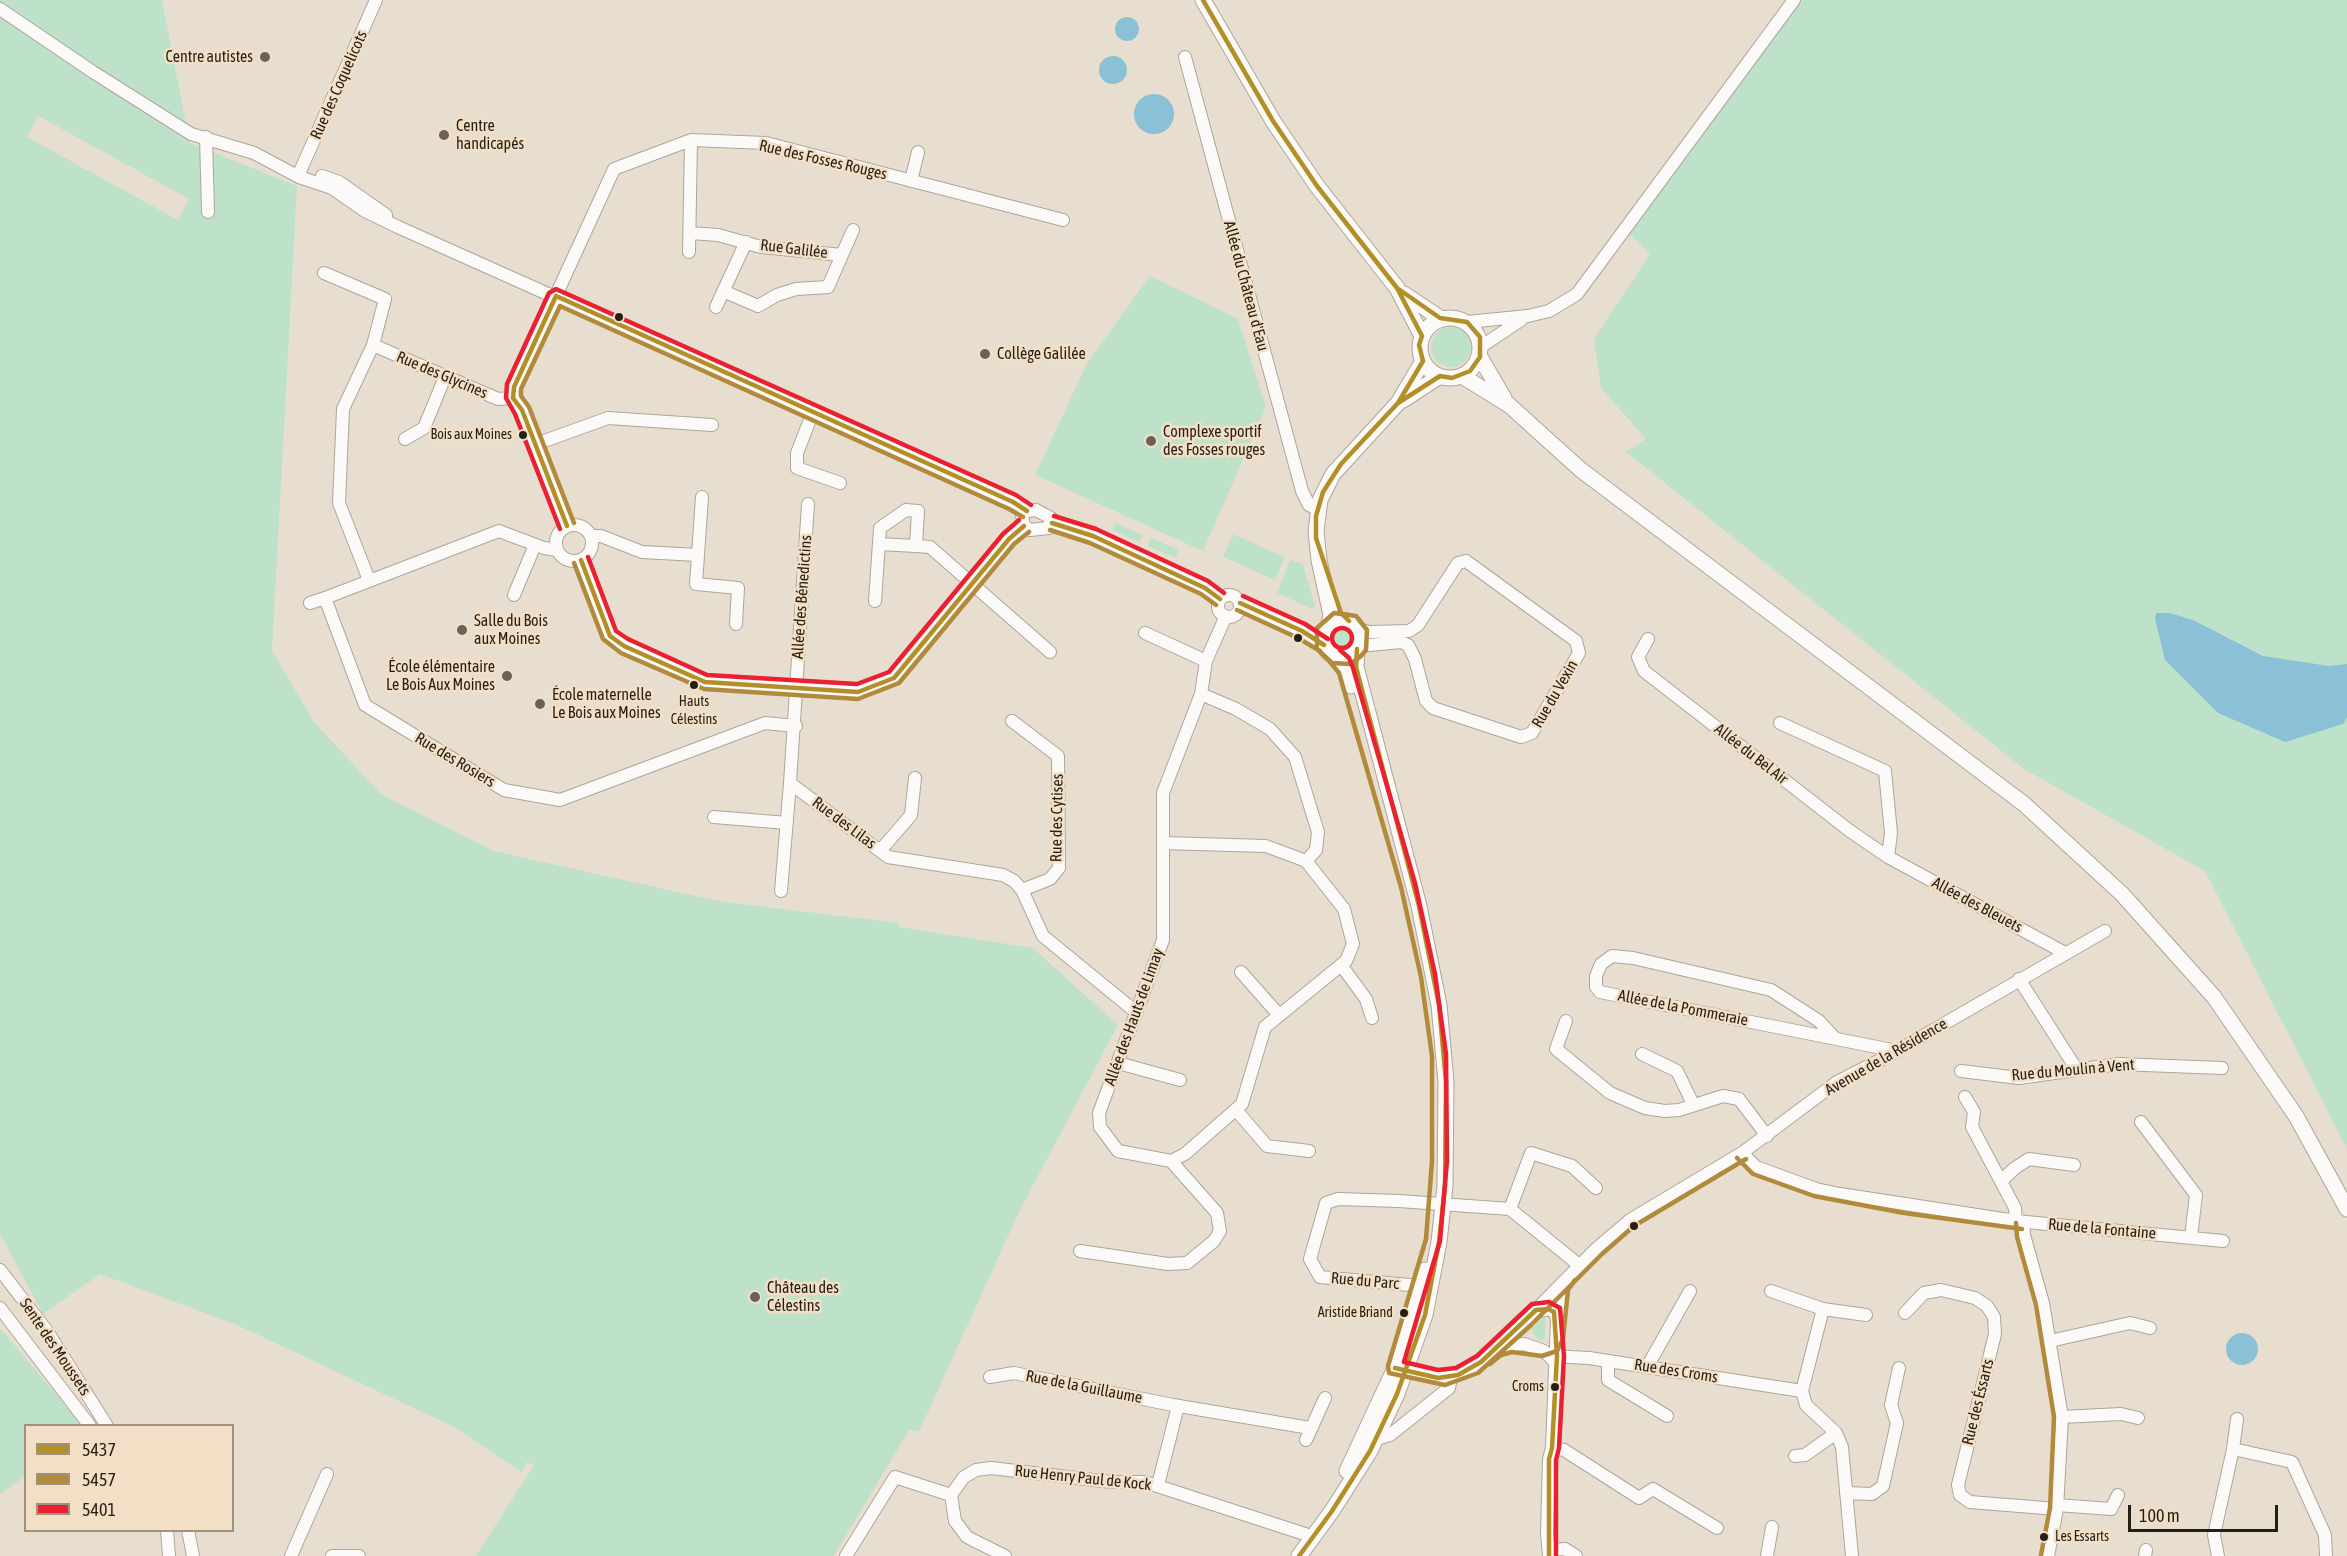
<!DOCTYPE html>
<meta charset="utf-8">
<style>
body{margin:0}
#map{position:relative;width:2347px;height:1556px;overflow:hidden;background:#e8ded0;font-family:"Asap Condensed",sans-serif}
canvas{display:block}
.legend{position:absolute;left:24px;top:1424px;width:210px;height:108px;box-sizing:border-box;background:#f2dfc6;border:2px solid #a09280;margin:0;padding:8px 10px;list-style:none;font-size:18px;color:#261f16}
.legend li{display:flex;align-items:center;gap:12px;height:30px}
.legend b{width:30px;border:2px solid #a09280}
.scale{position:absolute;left:2128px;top:1505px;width:150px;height:27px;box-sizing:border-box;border:3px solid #261f16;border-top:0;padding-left:8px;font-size:18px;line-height:21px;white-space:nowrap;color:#261f16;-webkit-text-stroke:4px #f2dfc6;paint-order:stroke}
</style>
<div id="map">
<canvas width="2347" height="1556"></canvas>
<ul class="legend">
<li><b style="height:8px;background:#b38f27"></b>5437</li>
<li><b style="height:8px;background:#b18b3b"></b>5457</li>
<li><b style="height:8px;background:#eb2132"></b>5401</li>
</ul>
<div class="scale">100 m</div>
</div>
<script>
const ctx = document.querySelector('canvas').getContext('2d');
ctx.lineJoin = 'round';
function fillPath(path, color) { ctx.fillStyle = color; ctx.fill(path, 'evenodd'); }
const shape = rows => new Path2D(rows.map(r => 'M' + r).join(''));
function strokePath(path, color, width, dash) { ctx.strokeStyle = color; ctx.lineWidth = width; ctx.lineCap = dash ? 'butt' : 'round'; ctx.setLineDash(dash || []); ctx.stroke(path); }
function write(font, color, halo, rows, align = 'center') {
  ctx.font = font + ' "Asap Condensed",sans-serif'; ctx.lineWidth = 5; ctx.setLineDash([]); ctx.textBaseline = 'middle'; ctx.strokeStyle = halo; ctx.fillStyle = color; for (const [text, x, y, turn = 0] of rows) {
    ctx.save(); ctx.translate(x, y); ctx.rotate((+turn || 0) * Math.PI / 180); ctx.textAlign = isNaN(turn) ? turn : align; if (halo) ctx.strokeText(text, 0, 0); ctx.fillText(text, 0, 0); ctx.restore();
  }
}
fillPath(shape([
 [0,0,162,0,190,143,297,186,272,651,314,722,381,794,494,851,718,901,898,923,899,927,1033,948,1118,1025,1019,1212,919,1432,909,1430,834,1556,476,1556,534,1465,527,1462,521,1472,456,1428,237,1325,100,1274,43,1314,0,1234],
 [38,116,189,199,178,220,27,137],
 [1802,0,2347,0,2347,1149,2205,871,2024,769,1626,452,1646,439,1601,388,1594,339,1650,254,1629,234],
 [1150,276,1238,319,1266,407,1203,551,1035,475,1087,363],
 '1431 347a20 20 0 1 1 40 0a20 20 0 1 1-40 0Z',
 [1115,523,1143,535,1139,542,1112,530],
 [1233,534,1285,557,1275,580,1223,557],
 [1151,538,1179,550,1175,558,1148,546],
 [1290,560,1303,564,1315,606,1312,609,1277,593],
 '1332 638a10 10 0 1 1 20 0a10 10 0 1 1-20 0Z',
 [1542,1318,1546,1319,1545,1338,1540,1341,1533,1334,1532,1328],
 [0,1328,82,1425,26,1426,25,1476,0,1494]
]), '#bee2c9');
fillPath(shape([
 '1115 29a12 12 0 1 1 24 0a12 12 0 1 1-24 0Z',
 '1099 70a14 14 0 1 1 28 0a14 14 0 1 1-28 0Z',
 '1134 114a20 20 0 1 1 40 0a20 20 0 1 1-40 0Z',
 [2156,613,2170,613,2195,621,2263,656,2329,666,2347,664,2347,717,2343,724,2285,742,2218,713,2165,660,2155,619],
 '2226 1349a16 16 0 1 1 32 0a16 16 0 1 1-32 0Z'
]), '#8ac1d6');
const minor = shape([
 [0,9,93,72,191,134,254,153,299,177,332,188,365,211,398,227,1013,502,1027,511],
 [1185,57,1302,491,1309,505,1318,509],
 [206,137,208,212],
 [298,176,376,0],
 [322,176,339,182,386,215],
 [911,181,918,152],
 [690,233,718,235,761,247,842,255,828,287,796,289,777,295,758,306,723,291],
 [689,252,691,140],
 [842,255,853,230],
 [324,273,385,299,373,345,343,409,339,503,369,580],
 [716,307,746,242],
 [1467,322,1528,316,1549,311,1577,294,1794,0],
 [373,345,498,399,513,398],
 [1482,346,1521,320],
 [813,412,797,453,797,468,840,483],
 [405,439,424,428,445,377],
 [536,444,608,418,712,425],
 [702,497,696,584,738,588,736,624],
 [808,504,790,783,888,857,1003,875,1014,881,1022,890,1043,936,1136,1012],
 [1036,510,1051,518,1049,528,1030,530,1024,526,1022,515,1027,511,1036,510],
 [1052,523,1093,536,1205,588,1220,599],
 '556 543a18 18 0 1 1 36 0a18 18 0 1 1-36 0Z',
 [567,526,522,410,513,398,514,387,614,169,691,140,766,143,1063,220],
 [591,536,601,536,642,552,698,555],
 [879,544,916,546],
 [557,550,544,548,499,531,325,598,365,705,504,790,560,800,765,723,796,726],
 [581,560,610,636,624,646,705,682,858,692,894,678,1009,539,1024,526],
 '1218 606a11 11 0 1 1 22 0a11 11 0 1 1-22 0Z',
 [514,595,535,545],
 [875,601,880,528,906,510,918,511,916,546,930,547,1050,652],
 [310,603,325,598],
 [1240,603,1302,631,1324,645],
 [1358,629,1370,632,1409,631,1418,625,1458,563,1466,561,1576,641,1579,653,1532,733,1521,737,1433,708,1426,701,1415,659,1408,645,1401,642,1359,646],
 [1145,633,1206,661],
 [1648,639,1638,657,1644,671,1850,831,1888,857,2065,953],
 [1012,721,1058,756,1059,868,1050,879,1022,890],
 [1780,723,1885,771,1891,833,1888,857],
 [714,817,787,823],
 [1163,843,1266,846,1306,861],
 [880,851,911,815,915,778],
 [781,891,790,783],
 [1341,965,1366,999,1372,1018],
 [1241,972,1279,1015],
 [2019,979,2077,1070],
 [1566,1021,1556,1049,1610,1093,1645,1108,1665,1111,1679,1110,1723,1096,1739,1099,1767,1136],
 [1834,1037,1819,1021,1771,990,1633,958,1612,956,1601,964,1596,976,1596,987,1600,992,1897,1051],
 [1642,1054,1677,1071,1693,1104],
 [1118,1063,1180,1080],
 [1961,1071,2019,1078,2119,1064,2222,1068],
 [1965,1097,1974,1112,1972,1127,2015,1208,2016,1221],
 [1236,1110,1267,1146,1309,1151],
 [2141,1122,2196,1195,2191,1237],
 [1742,1153,1756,1167,1816,1189,1840,1194,2016,1221,2223,1241],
 [1171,1161,1185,1154,1242,1104,1265,1027,1346,961,1353,944,1344,909,1306,861,1316,850,1318,832,1295,757,1270,729,1236,709,1201,694],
 [1171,1161,1118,1151,1100,1127,1099,1113,1163,940,1163,793,1201,694,1206,661,1225,618],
 [2001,1181,2015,1168,2029,1159,2074,1165],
 [1510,1209,1531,1153,1572,1166,1596,1188],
 [2023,1222,2024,1235,2043,1303,2062,1417,2057,1509,2048,1556],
 [1080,1251,1168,1264,1187,1263,1214,1241,1220,1231,1217,1213,1171,1161],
 [0,1270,47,1331,107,1426],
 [1421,1286,1320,1277,1310,1259,1326,1203,1338,1199,1399,1201,1510,1209,1579,1265],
 [1771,1291,1823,1309],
 [0,1308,90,1426],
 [1534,1312,1550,1309,1554,1312,1557,1319,1552,1448,1549,1459,1547,1533,1549,1556],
 [1905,1313,1924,1293,1941,1290,1975,1298,1987,1306,1994,1317,1995,1334,1958,1485,1960,1495,1970,1502,2057,1509],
 [1557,1319,1563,1283],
 [2050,1341,2130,1323,2150,1328],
 [1500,1347,1524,1344,1544,1351,1554,1361],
 [1551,1356,1589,1358,1802,1391],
 [1608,1361,1608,1380,1667,1416],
 [1647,1367,1690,1291],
 [1398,1369,1445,1378,1474,1367,1526,1320,1597,1248,1630,1220,1742,1153,1837,1082,1890,1055,2105,931],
 [990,1377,1014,1373,1173,1405,1310,1428],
 [2062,1417,2121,1414,2138,1418],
 [1376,1439,1390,1435,1449,1388,1451,1377],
 [1306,1440,1325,1398],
 [1552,1448,1564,1450,1639,1498,1653,1489,1717,1528],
 [2233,1449,2237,1419],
 [1795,1456,1805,1455,1836,1433],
 [1158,1485,1178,1406],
 [1846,1493,1872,1494,1883,1486,1897,1423,1891,1405,1899,1368],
 [2057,1505,2111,1509,2118,1495],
 [167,1530,169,1556],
 [188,1530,193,1556],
 [1549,1550,1565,1549,1576,1556],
 [291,1556,327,1474],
 [332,1556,359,1556],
 [846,1556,895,1477,951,1495],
 [1005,1556,967,1537,955,1521,951,1495,964,1477,976,1470,991,1468,1111,1482,1145,1482,1314,1537],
 [1767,1556,1772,1527],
 [1852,1556,1842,1447,1836,1433,1806,1405,1802,1391,1823,1309,1866,1315],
 [2145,1556,2146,1550],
 [2218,1556,2214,1535,2233,1449,2292,1462,2325,1535,2326,1556]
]);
const major = shape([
 [1203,0,1273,121,1317,186,1397,288,1422,336],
 [1404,294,1440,318],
 '1420 348a30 30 0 1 1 60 0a30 30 0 1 1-60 0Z',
 [1480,357,1504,398],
 [1462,376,1509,405,1581,470,2024,804,2122,894,2214,997,2296,1116,2347,1209],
 [1403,400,1440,376],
 '1323 639a19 19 0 1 1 38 0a19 19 0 1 1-38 0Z',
 [1329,625,1331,615,1319,560,1316,531,1320,500,1333,474,1398,403,1423,361],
 [1335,656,1343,663,1351,686],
 [1347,1471,1395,1368,1425,1270],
 [1299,1556,1332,1511,1370,1451,1397,1394,1425,1315,1439,1242,1445,1186,1446,1082,1439,1005,1419,906,1356,667,1357,649]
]);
strokePath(minor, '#ada59b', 14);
strokePath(major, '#ada59b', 17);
strokePath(minor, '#fcfaf8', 12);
strokePath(major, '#fcfaf8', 15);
strokePath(shape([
 [1203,0,1273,121,1317,186,1397,288,1440,318,1467,322,1480,337,1480,357,1470,371,1452,378,1440,376,1398,403,1341,464,1323,492,1316,516,1316,538,1341,613,1349,621],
 [1397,288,1422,336,1419,345,1423,361,1398,403],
 [556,296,1013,502,1027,511],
 [556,296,514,387,513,398,522,410,567,526],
 [1052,523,1093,536,1205,588,1220,599],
 [581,560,610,636,624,646,705,682,858,692,894,678,1009,539,1024,526],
 [1240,603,1302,631,1324,645],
 [1395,1368,1438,1378,1458,1375,1481,1362,1536,1310,1548,1309,1554,1312,1557,1356,1552,1448,1549,1459,1549,1556],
 [1299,1556,1332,1511,1370,1451,1397,1394,1425,1315,1439,1242,1445,1186,1446,1082,1439,1005,1419,906,1356,667,1357,649]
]), '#b38f27', 4.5);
strokePath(shape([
 [574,523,529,407,521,396,521,389,560,306,1009,509,1023,517],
 [1050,530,1090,543,1201,594,1216,605],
 [574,563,603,639,621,653,704,689,858,699,899,683,1014,544,1029,532],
 [1237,610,1298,638,1320,651],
 [1317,646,1317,628,1334,613,1356,616,1367,630,1366,650,1360,657,1350,664,1332,663,1317,649],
 [1330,662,1339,673,1401,887,1421,977,1432,1056,1432,1161,1426,1239,1388,1366,1389,1373,1445,1385,1478,1373,1531,1325,1602,1254,1634,1226,1746,1159],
 [1737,1158,1753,1174,1814,1196,1904,1213,2022,1229],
 [2016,1223,2017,1237,2036,1305,2054,1417,2050,1508,2041,1555],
 [1490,1364,1501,1355,1512,1352,1542,1356,1557,1351,1563,1339,1568,1290,1575,1280]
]), '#b18b3b', 4.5);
strokePath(shape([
 [1054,516,1096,529,1208,581,1224,593],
 [560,529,515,414,506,398,507,384,549,293,556,289,1016,495,1031,505],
 [588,557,616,631,628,639,707,675,857,684,889,672,1003,534,1019,520],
 [1243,596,1305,624,1328,639],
 '1332 638a10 10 0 1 1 20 0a10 10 0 1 1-20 0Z',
 [1340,650,1349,658,1353,668,1415,883,1435,974,1446,1054,1447,1161,1440,1241,1404,1362,1438,1370,1456,1368,1477,1356,1532,1304,1549,1302,1560,1308,1564,1356,1559,1448,1556,1460,1556,1555]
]), '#eb2132', 4.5);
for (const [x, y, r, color] of [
 [265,57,6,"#6a6257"],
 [444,135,6,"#6a6257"],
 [619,317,5,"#261f16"],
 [985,354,6,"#6a6257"],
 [523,435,5,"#261f16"],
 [1151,441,6,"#6a6257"],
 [462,630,6,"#6a6257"],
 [1298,638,5,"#261f16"],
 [507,676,6,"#6a6257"],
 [694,685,5,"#261f16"],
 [540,704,6,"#6a6257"],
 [1634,1226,5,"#261f16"],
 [755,1297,6,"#6a6257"],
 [1404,1313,5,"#261f16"],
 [1555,1387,5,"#261f16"],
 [2044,1537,5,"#261f16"]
]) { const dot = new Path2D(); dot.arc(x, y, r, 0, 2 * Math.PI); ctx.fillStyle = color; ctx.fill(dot); strokePath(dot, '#f2dfc6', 2); }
write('14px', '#261f16', '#f2dfc6', [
 ["Bois aux Moines",512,435],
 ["Hauts",694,702,"center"],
 ["Célestins",694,720,"center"],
 ["Aristide Briand",1393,1313],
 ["Croms",1544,1387],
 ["Les Essarts",2055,1537,"left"]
], 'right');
write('16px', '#261f16', '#f2dfc6', [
 ["Centre autistes",253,57,"right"],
 ["Centre",456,126],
 ["handicapés",456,144],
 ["Collège Galilée",997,354],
 ["Complexe sportif",1163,432],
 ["des Fosses rouges",1163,450],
 ["Salle du Bois",474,621],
 ["aux Moines",474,639],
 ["École élémentaire",495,667,"right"],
 ["Le Bois Aux Moines",495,685,"right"],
 ["École maternelle",552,695],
 ["Le Bois aux Moines",552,713],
 ["Château des",767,1288],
 ["Célestins",767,1306]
], 'left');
write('16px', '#261f16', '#f2dfc6', [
 ["Rue des Coquelicots",339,85,-66],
 ["Rue des Fosses Rouges",823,160,13],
 ["Rue Galilée",794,249,7],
 ["Allée du Château d'Eau",1246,286,75],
 ["Rue des Glycines",442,375,23],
 ["Allée des Bénedictins",802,597,-86],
 ["Rue du Vexin",1555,694,-60],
 ["Allée du Bel Air",1751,754,38],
 ["Rue des Rosiers",455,760,31],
 ["Rue des Cytises",1057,818,-89],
 ["Rue des Lilas",844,823,37],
 ["Allée des Bleuets",1977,905,28],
 ["Allée de la Pommeraie",1683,1008,11],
 ["Allée des Hauts de Limay",1134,1017,-70],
 ["Avenue de la Résidence",1886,1057,-30],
 ["Rue du Moulin à Vent",2073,1070,-5],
 ["Rue de la Fontaine",2102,1229,5],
 ["Rue du Parc",1365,1281,5],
 ["Sente des Moussets",55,1347,56],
 ["Rue des Croms",1676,1371,9],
 ["Rue de la Guillaume",1084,1387,11],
 ["Rue des Éssarts",1978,1402,-76],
 ["Rue Henry Paul de Kock",1083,1478,6]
]);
</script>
